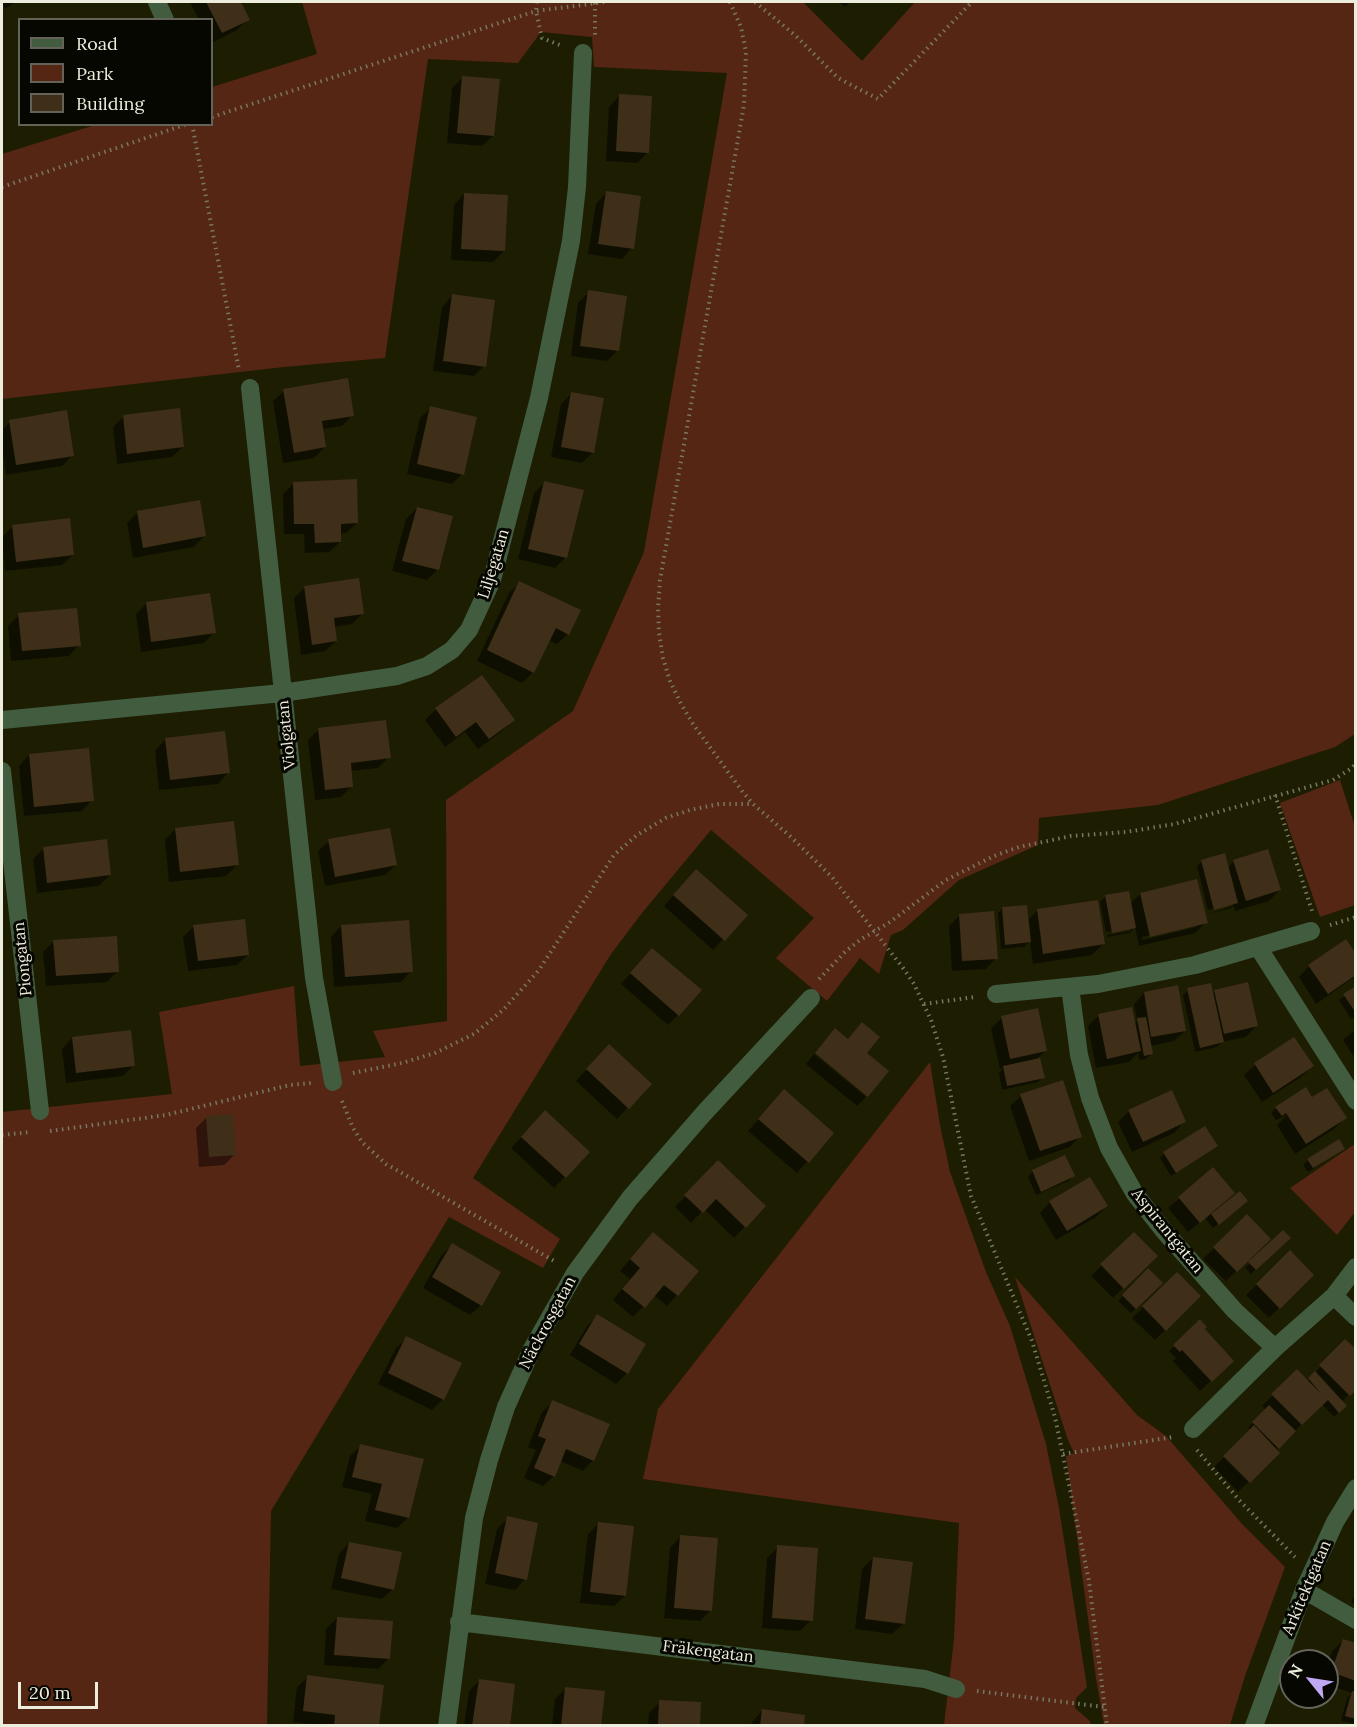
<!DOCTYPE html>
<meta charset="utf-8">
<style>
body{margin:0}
#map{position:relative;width:1357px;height:1727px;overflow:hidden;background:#1d1d02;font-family:Lora,serif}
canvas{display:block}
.frame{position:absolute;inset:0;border:3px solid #eceddc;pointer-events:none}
.legend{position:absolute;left:18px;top:18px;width:195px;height:108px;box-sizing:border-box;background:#070701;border:2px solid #636359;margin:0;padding:8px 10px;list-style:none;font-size:18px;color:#eceddc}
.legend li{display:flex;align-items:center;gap:12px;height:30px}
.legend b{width:30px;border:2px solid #636359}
.north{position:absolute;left:1279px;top:1649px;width:60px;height:60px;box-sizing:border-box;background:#070701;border:2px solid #636359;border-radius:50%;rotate:300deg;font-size:16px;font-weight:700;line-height:24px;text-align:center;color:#eceddc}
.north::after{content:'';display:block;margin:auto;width:21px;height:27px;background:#c1a8f3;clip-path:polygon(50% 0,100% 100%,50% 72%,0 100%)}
.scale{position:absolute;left:18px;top:1682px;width:80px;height:27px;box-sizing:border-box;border:3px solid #eceddc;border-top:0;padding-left:8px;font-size:18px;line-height:21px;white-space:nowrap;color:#eceddc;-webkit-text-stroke:4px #070701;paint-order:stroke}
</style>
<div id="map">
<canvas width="1357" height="1727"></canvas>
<div class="frame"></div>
<ul class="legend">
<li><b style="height:8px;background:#415c3f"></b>Road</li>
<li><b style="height:16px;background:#562614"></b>Park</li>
<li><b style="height:16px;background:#3f2f18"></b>Building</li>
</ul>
<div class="north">N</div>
<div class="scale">20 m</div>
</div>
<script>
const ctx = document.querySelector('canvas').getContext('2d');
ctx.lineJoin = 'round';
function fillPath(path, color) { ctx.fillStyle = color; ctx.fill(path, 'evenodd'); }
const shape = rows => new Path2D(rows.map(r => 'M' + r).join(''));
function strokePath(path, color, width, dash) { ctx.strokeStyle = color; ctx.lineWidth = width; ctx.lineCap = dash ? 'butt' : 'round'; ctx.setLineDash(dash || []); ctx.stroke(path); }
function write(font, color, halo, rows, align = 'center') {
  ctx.font = font + ' Lora,serif'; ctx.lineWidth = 6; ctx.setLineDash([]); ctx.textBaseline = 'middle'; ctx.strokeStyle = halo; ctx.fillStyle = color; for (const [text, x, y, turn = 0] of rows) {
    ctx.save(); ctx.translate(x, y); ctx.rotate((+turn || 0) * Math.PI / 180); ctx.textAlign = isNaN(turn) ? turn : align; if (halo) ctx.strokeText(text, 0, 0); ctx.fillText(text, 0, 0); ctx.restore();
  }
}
fillPath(shape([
 [302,2,803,2,862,61,915,2,1355,2,1355,734,1335,747,1158,805,1039,818,1038,845,959,880,903,930,891,935,879,974,860,958,827,1001,776,958,814,918,711,830,642,913,611,954,473,1178,560,1239,543,1268,449,1217,271,1511,267,1725,2,1725,2,1112,172,1094,159,1012,294,986,300,1066,385,1057,373,1031,447,1021,446,800,573,711,644,552,727,73,594,67,592,37,541,32,518,63,428,59,385,358,284,367,2,399,2,154,95,125,212,124,212,87,317,54],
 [1340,780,1355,827,1355,905,1320,917,1280,803],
 [930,1062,940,1125,950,1172,986,1272,1010,1326,1046,1444,1059,1508,1087,1687,1076,1698,1075,1708,1090,1721,1091,1725,944,1725,954,1639,959,1523,643,1479,658,1409],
 [1355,1144,1355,1212,1337,1235,1290,1188],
 [1015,1277,1137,1415,1166,1436,1243,1525,1285,1567,1245,1676,1230,1725,1104,1725,1096,1678,1066,1456,1074,1453,1068,1440]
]), '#562614');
fillPath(shape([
 [2,2,16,2,5,9],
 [190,2,248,2,241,5,248,19,237,30,212,43,212,20,199,20],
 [839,2,850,2,845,7],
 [463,77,493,136,482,146,447,143,452,88],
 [619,96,648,152,637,163,606,161,609,107],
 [606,193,632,248,622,259,588,254,596,204],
 [464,194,504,251,493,262,451,260,454,205],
 [589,292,625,297,617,351,607,361,571,356,578,303],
 [452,296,484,366,474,376,433,371,442,307],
 [284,391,352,415,342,426,322,429,325,447,314,458,283,463,273,401],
 [572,393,593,452,582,463,551,457,561,404],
 [431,408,462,474,452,484,407,474,420,418],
 [124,416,183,447,172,457,117,464,113,427],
 [10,422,73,455,62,466,6,475,2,448,2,430],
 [294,483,357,523,346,533,339,534,340,542,329,552,305,553,304,534,284,534,283,494],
 [544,483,566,557,555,568,518,559,534,493],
 [417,508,437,570,427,580,392,571,406,519],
 [137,513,204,536,194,547,133,558,127,523],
 [13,526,73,555,62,565,5,571,2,537],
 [519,583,568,634,557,644,548,640,533,672,522,683,477,661,509,593],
 [305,587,363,613,352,624,334,627,336,641,325,651,301,655,294,598],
 [146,604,214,632,204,643,141,652,136,614],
 [19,615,79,645,69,656,11,661,8,626],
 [481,677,513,720,502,731,478,749,465,732,445,747,425,720,436,709],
 [319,729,389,757,378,768,350,771,352,786,341,797,315,800,308,740],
 [166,739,228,773,218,784,159,790,155,750],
 [29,755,92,800,82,811,24,816,19,766],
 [175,829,237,865,226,876,169,882,165,840],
 [329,841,396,865,385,875,325,886,318,851],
 [44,848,110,875,99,886,37,893,33,859],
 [1202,861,1228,868,1234,861,1279,890,1269,901,1235,911,1234,906,1232,908,1209,914,1233,906,1233,903,1208,910,1197,866],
 [686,881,723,939,713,950,664,906],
 [1128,892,1130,904,1140,894,1206,922,1195,933,1139,946,1135,927,1130,933,1107,937,1107,935,1131,931,1131,928,1106,932,1100,902,1105,897],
 [1196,924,1196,927,1143,940,1142,937],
 [1003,908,1027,921,1037,911,1103,944,1092,955,1033,964,1030,941,1024,947,1001,949,998,913],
 [959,916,996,958,986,969,952,971,949,926],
 [194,926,248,955,237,965,188,971,183,937],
 [341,926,411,971,401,982,334,987,331,937],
 [54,941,118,971,107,982,46,986,43,952],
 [1356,956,1356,976,1316,1004,1299,977,1309,966],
 [642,960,678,1015,668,1025,621,984],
 [1356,988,1356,1016,1351,1019,1339,1000],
 [1188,990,1212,994,1215,991,1256,1026,1246,1037,1222,1042,1217,1047,1195,1052,1183,995],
 [1144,993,1185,1031,1174,1041,1150,1046,1151,1054,1146,1059,1139,1060,1138,1053,1129,1062,1096,1068,1088,1026,1098,1016,1134,1024,1137,1021,1134,1004],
 [1002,1018,1045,1051,1035,1061,1043,1077,1038,1082,1002,1090,999,1073,1003,1068,1000,1069,991,1028],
 [1356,1029,1356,1060,1343,1040],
 [72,1038,133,1066,123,1076,66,1083,62,1049],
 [1294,1039,1312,1066,1301,1077,1262,1102,1244,1075,1255,1065],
 [814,1054,866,1097,857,1106,806,1064],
 [598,1057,650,1084,617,1119,576,1081],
 [784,1091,832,1133,797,1173,748,1131],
 [1021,1096,1080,1136,1070,1147,1029,1161,1010,1106],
 [1310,1097,1345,1118,1334,1129,1295,1154,1277,1125,1287,1115,1276,1120,1271,1113,1276,1108],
 [1129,1111,1184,1122,1174,1133,1132,1152,1118,1122],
 [207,1117,235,1154,224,1165,199,1167,196,1128],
 [535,1123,588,1152,554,1188,511,1148],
 [1216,1146,1171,1176,1160,1158,1164,1153],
 [1343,1148,1308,1172,1303,1165,1308,1160],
 [1064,1157,1073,1176,1068,1181,1036,1195,1028,1177,1032,1172],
 [718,1162,764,1206,734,1238,704,1209,691,1223,675,1207],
 [1213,1169,1233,1193,1218,1208,1220,1209,1241,1206,1213,1228,1205,1218,1188,1232,1168,1208],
 [1050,1202,1107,1206,1096,1217,1056,1240,1040,1213],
 [1247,1216,1269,1239,1226,1281,1203,1259],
 [1283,1232,1289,1238,1251,1274,1245,1268],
 [1134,1234,1155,1256,1113,1298,1091,1276],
 [452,1245,481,1305,470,1315,423,1288,441,1256],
 [642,1245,677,1295,667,1306,654,1295,633,1317,613,1300,630,1279,620,1271],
 [1290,1252,1312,1275,1269,1318,1246,1295],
 [1148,1270,1160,1283,1131,1313,1118,1301],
 [1177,1274,1199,1296,1155,1340,1132,1318],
 [598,1316,627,1373,616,1384,570,1355,587,1326],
 [1200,1322,1221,1371,1200,1391,1173,1361,1176,1358,1169,1351],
 [407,1338,443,1399,432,1410,378,1384,396,1348],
 [1345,1341,1356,1388,1341,1402,1345,1406,1334,1417,1322,1404,1276,1450,1278,1453,1238,1492,1214,1467,1251,1430,1248,1428,1266,1410,1262,1406,1297,1372,1307,1381],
 [553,1402,593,1460,583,1471,560,1461,554,1476,543,1486,524,1478,536,1450,528,1447,542,1412],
 [361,1446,408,1518,397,1528,365,1521,372,1494,342,1487,350,1456],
 [508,1518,525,1579,515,1590,485,1584,497,1529],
 [598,1524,625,1596,614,1606,580,1603,588,1534],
 [680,1537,711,1610,700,1621,664,1618,670,1548],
 [349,1543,393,1589,382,1599,331,1589,339,1554],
 [778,1547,811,1620,800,1631,762,1628,767,1558],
 [873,1558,903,1624,892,1634,855,1629,862,1569],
 [1356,1593,1356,1605,1351,1602],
 [337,1618,389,1658,378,1669,324,1665,326,1629],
 [1343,1641,1356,1645,1356,1724,1341,1721,1347,1698,1352,1693,1327,1685,1327,1667,1332,1651],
 [308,1677,378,1726,325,1726,293,1722,297,1687],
 [479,1681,508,1726,464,1726,469,1691],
 [566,1688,600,1726,552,1726,555,1699],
 [660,1702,699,1726,648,1726,649,1713],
 [762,1711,803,1726,751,1726,752,1722]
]), '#0007');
fillPath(shape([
 [206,2,241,2,250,20,222,33],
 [462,76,500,79,494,136,457,133],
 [619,94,652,96,649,153,616,151],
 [606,191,641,196,634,249,598,244],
 [464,193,508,195,505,251,461,249],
 [588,290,627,296,619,351,580,346],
 [452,294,495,300,486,367,443,361],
 [348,378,354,416,322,421,326,447,294,453,283,389],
 [571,392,604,398,594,453,561,447],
 [430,406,477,417,464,475,417,464],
 [180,408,184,447,127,454,123,415],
 [67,410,74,456,16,465,9,420],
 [357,479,358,523,341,524,341,542,315,543,314,524,294,524,293,482],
 [544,481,584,490,567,558,528,549],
 [200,500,206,536,143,548,137,511],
 [417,507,453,516,439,570,402,561],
 [70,518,74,555,16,562,12,525],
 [359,578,364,614,334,618,337,641,312,645,304,586],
 [519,581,581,610,569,635,556,628,534,673,487,650],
 [210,593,216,633,151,642,146,602],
 [77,608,81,646,22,651,18,613],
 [482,675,515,720,489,739,476,722,456,737,435,708],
 [386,720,391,758,351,763,353,787,325,790,318,728],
 [225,731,230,773,170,780,165,738],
 [89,748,94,801,34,807,29,754],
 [234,821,239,865,180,872,175,828],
 [390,828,397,865,335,877,328,839],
 [107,839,111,875,47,883,43,847],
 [1268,849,1281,890,1246,901,1233,860],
 [1225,853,1238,903,1214,910,1201,860],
 [696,869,748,915,725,941,673,895],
 [1197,879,1208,923,1150,937,1140,893],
 [1129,891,1136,928,1112,933,1105,895],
 [1098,900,1105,944,1043,954,1037,909],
 [1027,905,1031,942,1005,945,1002,907],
 [994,911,998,959,962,961,959,914],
 [245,919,249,955,198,961,193,925],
 [409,920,413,972,345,977,341,925],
 [117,936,119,972,56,976,53,940],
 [1346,939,1356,954,1356,975,1328,994,1308,965],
 [652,948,702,990,679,1016,630,973],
 [1248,982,1258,1026,1224,1034,1214,990],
 [1211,983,1224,1042,1200,1048,1187,988],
 [1178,985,1186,1031,1151,1037,1144,992],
 [1356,986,1356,1013,1343,994],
 [1132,1007,1141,1051,1107,1059,1098,1014],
 [1038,1008,1047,1051,1010,1059,1001,1016],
 [1146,1017,1153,1054,1144,1056,1137,1018],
 [862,1022,880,1037,867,1053,889,1071,868,1097,815,1053,835,1028,848,1039],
 [131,1030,135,1066,76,1073,72,1037],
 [1294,1037,1314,1066,1273,1093,1254,1063],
 [609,1044,652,1084,629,1109,586,1069],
 [1040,1058,1045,1078,1007,1086,1003,1066],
 [1063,1080,1082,1137,1040,1151,1020,1094],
 [1306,1087,1312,1097,1327,1088,1347,1118,1306,1144,1286,1113,1282,1116,1275,1107],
 [784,1089,834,1133,809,1163,758,1119],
 [1172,1090,1186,1122,1143,1142,1128,1110],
 [545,1110,590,1152,566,1178,521,1137],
 [233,1114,236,1155,209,1157,206,1116],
 [1205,1126,1218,1146,1176,1173,1163,1152],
 [1339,1139,1345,1149,1313,1168,1307,1159],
 [1065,1155,1075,1176,1041,1192,1032,1170],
 [718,1160,766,1206,746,1228,716,1199,703,1213,684,1195],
 [1213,1167,1235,1193,1200,1223,1178,1197],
 [1090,1177,1108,1206,1067,1231,1049,1201],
 [1240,1191,1248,1201,1219,1225,1211,1214],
 [1247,1214,1271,1239,1237,1272,1213,1247],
 [1283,1230,1291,1238,1256,1270,1248,1262],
 [653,1232,699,1271,678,1296,664,1285,645,1308,622,1289,640,1268,630,1259],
 [1134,1232,1158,1256,1124,1289,1100,1264],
 [452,1243,501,1272,482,1306,432,1277],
 [1290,1250,1314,1275,1280,1309,1256,1284],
 [1148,1268,1163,1283,1136,1309,1122,1295],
 [1177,1272,1201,1296,1166,1331,1142,1306],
 [597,1314,646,1344,628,1374,579,1344],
 [1200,1319,1207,1327,1205,1329,1234,1361,1212,1382,1182,1350,1180,1352,1173,1345],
 [406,1336,462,1363,444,1400,388,1373],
 [1345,1339,1356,1349,1356,1390,1350,1396,1319,1365],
 [1297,1369,1322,1395,1308,1378,1315,1371,1347,1406,1339,1413,1328,1400,1302,1425,1271,1394],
 [552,1400,610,1424,594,1461,566,1449,555,1477,534,1468,546,1439,538,1436],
 [1269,1405,1296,1431,1279,1449,1252,1422],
 [1254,1425,1280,1453,1250,1483,1223,1456],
 [360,1444,424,1459,409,1518,375,1510,382,1484,352,1477],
 [507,1516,538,1523,527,1580,495,1573],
 [598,1522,634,1526,626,1596,590,1592],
 [680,1535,718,1538,712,1611,674,1608],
 [349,1542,402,1552,394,1590,341,1578],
 [777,1545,818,1548,813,1621,772,1618],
 [873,1557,913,1562,905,1624,865,1619],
 [337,1617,393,1621,390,1659,334,1655],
 [1343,1639,1356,1643,1356,1681,1331,1672],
 [307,1675,384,1685,379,1726,334,1726,335,1715,303,1711],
 [479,1679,515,1684,510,1726,472,1726],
 [565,1687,605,1691,601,1726,561,1726],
 [1352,1691,1356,1692,1356,1719,1345,1716],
 [659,1700,701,1702,700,1726,658,1726],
 [762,1709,805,1715,804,1726,760,1726]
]), '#3f2f18');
strokePath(shape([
 [537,2,536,11,542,38,562,46],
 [730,2,741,27,746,52,744,105,660,580,658,608,659,633,663,658,670,681,680,702,693,724,742,791,753,804,791,837,832,877,903,968,914,984,931,1020,943,1057,971,1196,1032,1341,1055,1417,1089,1581,1107,1726],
 [755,2,796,36,838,78,878,99,972,2],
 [595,3,595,35],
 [212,117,536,11,605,2],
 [192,124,239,370],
 [2,187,187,124],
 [1275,795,1312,911],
 [1330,925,1356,917],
 [819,979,846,951,860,940,890,922,946,880,994,856,1019,847,1071,836,1126,832,1175,824,1333,780,1352,768,1356,763],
 [924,1004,975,997],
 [353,1073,402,1063,435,1053,474,1034,503,1010,539,970,614,855,637,835,666,818,690,810,719,804,753,804],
 [342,1101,353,1128,362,1142,386,1164,556,1262],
 [50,1131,166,1115,290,1085,311,1083],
 [2,1135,31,1132],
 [1197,1450,1239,1500,1295,1557],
 [1063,1454,1173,1437],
 [977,1691,1104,1707]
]), '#787862', 4, [1.5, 4.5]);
strokePath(shape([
 [157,2,165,20],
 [250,388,314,978,333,1082],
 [2,720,282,693,397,676,427,666,452,650,469,630,492,580,539,398,571,241,577,187,583,53],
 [2,771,40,1111],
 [1258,947,1356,1101],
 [1070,987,1079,1055,1090,1098,1109,1148,1135,1194,1164,1231,1235,1311,1275,1348],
 [996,994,1098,984,1195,965,1311,931],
 [1334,1296,1356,1317],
 [1193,1429,1275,1348,1334,1296,1356,1267],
 [1304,1590,1356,1620],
 [459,1622,925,1679,956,1689],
 [447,1726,474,1518,489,1460,506,1407,532,1349,575,1273,630,1198,705,1112,811,998],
 [1254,1726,1304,1590,1335,1522,1356,1488]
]), '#415c3f', 18);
write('16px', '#eceddc', '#070701', [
 ["Liljegatan",494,564,-73],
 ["Violgatan",287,735,-96],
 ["Piongatan",23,959,-96],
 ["Aspirantgatan",1167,1231,51],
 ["Näckrosgatan",548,1323,-62],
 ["Arkitektgatan",1307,1588,-67],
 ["Fräkengatan",708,1652,7]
]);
</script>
